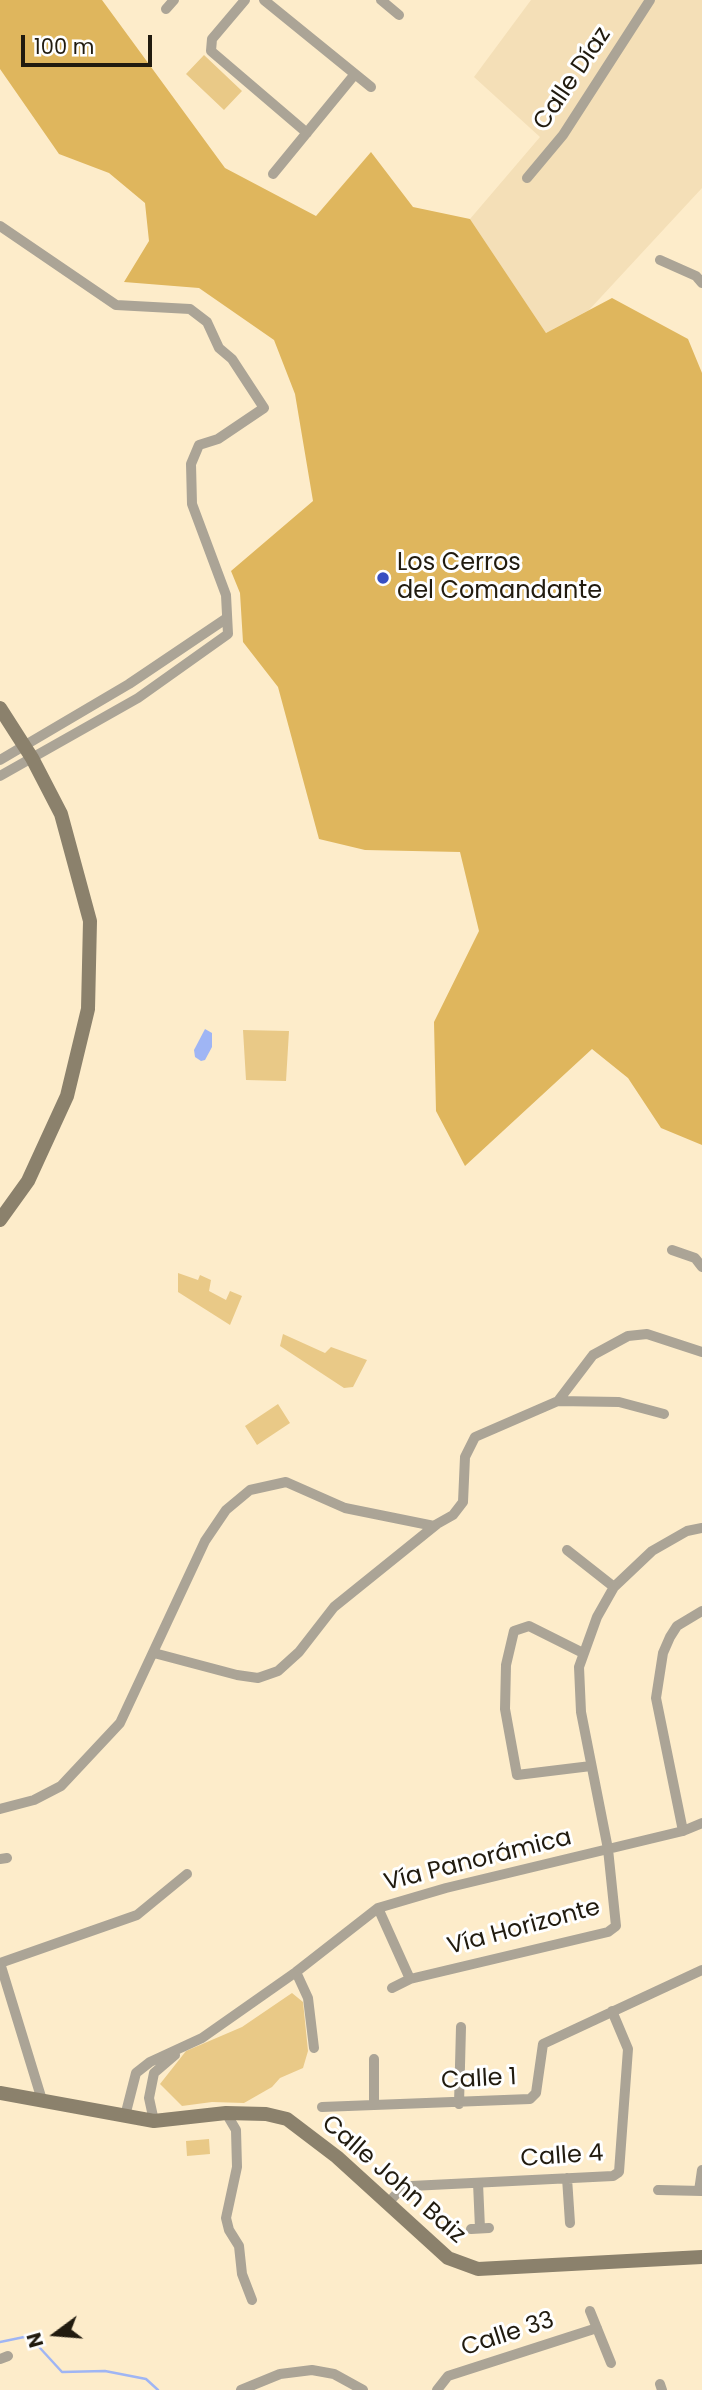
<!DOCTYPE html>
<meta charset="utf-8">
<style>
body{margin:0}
#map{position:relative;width:702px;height:2390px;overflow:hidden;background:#fdecca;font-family:Poppins,sans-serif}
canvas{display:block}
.north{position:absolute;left:21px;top:2299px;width:70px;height:70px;-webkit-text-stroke:5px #fff;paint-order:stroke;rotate:254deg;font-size:19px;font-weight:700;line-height:28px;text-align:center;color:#211b0f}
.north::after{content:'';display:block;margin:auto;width:24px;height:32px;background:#211b0f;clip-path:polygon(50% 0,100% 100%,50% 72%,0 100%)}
.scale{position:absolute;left:21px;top:35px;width:131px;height:32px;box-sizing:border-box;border:4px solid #211b0f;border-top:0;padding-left:9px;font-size:21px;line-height:24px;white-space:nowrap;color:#211b0f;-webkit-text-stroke:5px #fff;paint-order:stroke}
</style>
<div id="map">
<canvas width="702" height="2390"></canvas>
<div class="north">N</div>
<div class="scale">100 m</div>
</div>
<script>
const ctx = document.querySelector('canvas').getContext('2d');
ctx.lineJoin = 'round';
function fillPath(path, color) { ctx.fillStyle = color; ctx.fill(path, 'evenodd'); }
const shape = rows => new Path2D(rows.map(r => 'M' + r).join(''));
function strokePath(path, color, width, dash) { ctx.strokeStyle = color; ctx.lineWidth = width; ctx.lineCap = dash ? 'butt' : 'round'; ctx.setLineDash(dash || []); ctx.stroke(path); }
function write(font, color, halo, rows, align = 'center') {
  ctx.font = font + ' Poppins,sans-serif'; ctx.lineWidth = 6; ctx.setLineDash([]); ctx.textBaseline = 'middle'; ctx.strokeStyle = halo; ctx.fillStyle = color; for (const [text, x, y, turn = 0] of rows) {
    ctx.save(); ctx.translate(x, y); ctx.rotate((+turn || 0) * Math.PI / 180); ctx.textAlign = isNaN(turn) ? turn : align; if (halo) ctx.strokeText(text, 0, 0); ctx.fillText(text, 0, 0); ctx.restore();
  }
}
fillPath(shape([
 [531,0,702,0,702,188,589,310,546,333,470,219,540,137,474,77]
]), '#f4dfb7');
fillPath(shape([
 [204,55,242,91,224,110,186,74],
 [243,1030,289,1031,286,1081,246,1080],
 [178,1273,198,1280,200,1275,211,1280,209,1291,226,1300,230,1291,242,1296,230,1325,178,1292],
 [283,1334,325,1353,331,1347,367,1360,353,1387,344,1388,280,1346],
 [278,1404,290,1423,257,1445,245,1426],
 [292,1993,303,2002,308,2051,303,2068,280,2078,272,2087,244,2103,212,2102,182,2106,160,2084,186,2051,242,2027],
 [209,2139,210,2154,187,2156,186,2141]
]), '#e9c987');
fillPath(shape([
 [0,0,102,0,225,168,316,216,371,152,413,207,470,219,546,333,612,298,688,339,702,373,702,1145,661,1128,628,1078,592,1049,465,1166,436,1111,434,1022,479,931,460,852,365,850,319,839,278,687,243,642,240,593,231,571,313,501,295,394,274,340,199,288,124,282,149,241,145,203,109,173,59,154,0,69]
]), '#dfb65d');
fillPath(shape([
 [205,1029,212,1033,212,1047,205,1060,201,1061,195,1057,194,1050]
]), '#9fb5f4');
strokePath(shape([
 [0,2342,29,2336,62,2372,105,2371,146,2379,158,2390]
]), '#9fb5f4', 2.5);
strokePath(shape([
 [245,0,212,39,211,51,307,133],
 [264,0,371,87],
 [381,0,399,15],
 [166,9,174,0],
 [273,174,355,74],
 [527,178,563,135,650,0],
 [0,226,116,305,190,309,207,322,219,348,232,359,264,408,218,439,199,445,191,464,192,504,226,595,228,634,138,698,0,776],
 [660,260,696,276,702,283],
 [0,760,129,684,227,618],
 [672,1250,695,1258,702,1267],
 [558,1401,619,1402,664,1414],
 [567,1550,614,1587],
 [154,1653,237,1675,258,1678,278,1671,299,1652,334,1607,437,1524,453,1515,463,1502,465,1457,475,1437,558,1401,593,1355,628,1336,647,1334,702,1352],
 [583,1653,529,1626,514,1631,506,1665,505,1709,517,1775,591,1766],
 [0,1809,34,1800,61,1786,120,1723,205,1541,226,1510,250,1490,286,1482,345,1508,434,1526],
 [683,1831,656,1698,663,1653,670,1637,677,1626,702,1611],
 [0,1859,7,1858],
 [378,1908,410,1979],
 [296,1972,308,1998,314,2048],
 [392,1988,410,1979,608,1932,616,1926,608,1849,581,1712,579,1667,597,1617,614,1587,652,1551,687,1531,702,1528],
 [42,2100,0,1963,137,1915,187,1874],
 [374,2103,374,2059],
 [459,2104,461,2027],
 [322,2107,530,2099,536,2093,543,2044,702,1970],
 [226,2113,236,2130,237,2167,226,2218,229,2230,239,2246,242,2274,252,2300],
 [125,2116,136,2073,150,2062,202,2038,296,1972,378,1908,446,1888,683,1831,702,1823],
 [154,2121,149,2098,154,2073,175,2055],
 [567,2178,570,2223],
 [478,2183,480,2228],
 [658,2190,702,2191],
 [699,2191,702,2170],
 [389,2202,399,2191,411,2186,613,2176,619,2172,628,2049,612,2011],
 [471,2229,489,2228],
 [590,2311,611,2363],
 [0,2359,8,2356],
 [660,2384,662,2390],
 [241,2390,280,2374,312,2370,334,2374,363,2390],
 [437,2390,448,2376,597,2328]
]), '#aba496', 10);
strokePath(shape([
 [0,708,32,758,61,814,90,921,88,1009,67,1096,28,1181,0,1220],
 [0,2093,154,2121,226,2113,266,2114,287,2119,337,2157,448,2258,478,2269,702,2257]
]), '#8b816c', 14);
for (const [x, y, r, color] of [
 [383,578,7,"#384fc1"]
]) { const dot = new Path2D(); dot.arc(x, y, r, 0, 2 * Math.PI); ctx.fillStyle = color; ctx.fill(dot); strokePath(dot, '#fff', 2.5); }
write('24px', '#211b0f', '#fff', [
 ["Calle Díaz",573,79,-56],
 ["Vía Panorámica",478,1861,-14],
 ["Vía Horizonte",524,1928,-15],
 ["Calle 1",479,2080,-3],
 ["Calle 4",562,2157,-4],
 ["Calle John Baiz",393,2180,41],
 ["Calle 33",508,2335,-18]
]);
write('24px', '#211b0f', '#fff', [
 ["Los Cerros",397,564],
 ["del Comandante",397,592]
], 'left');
</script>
